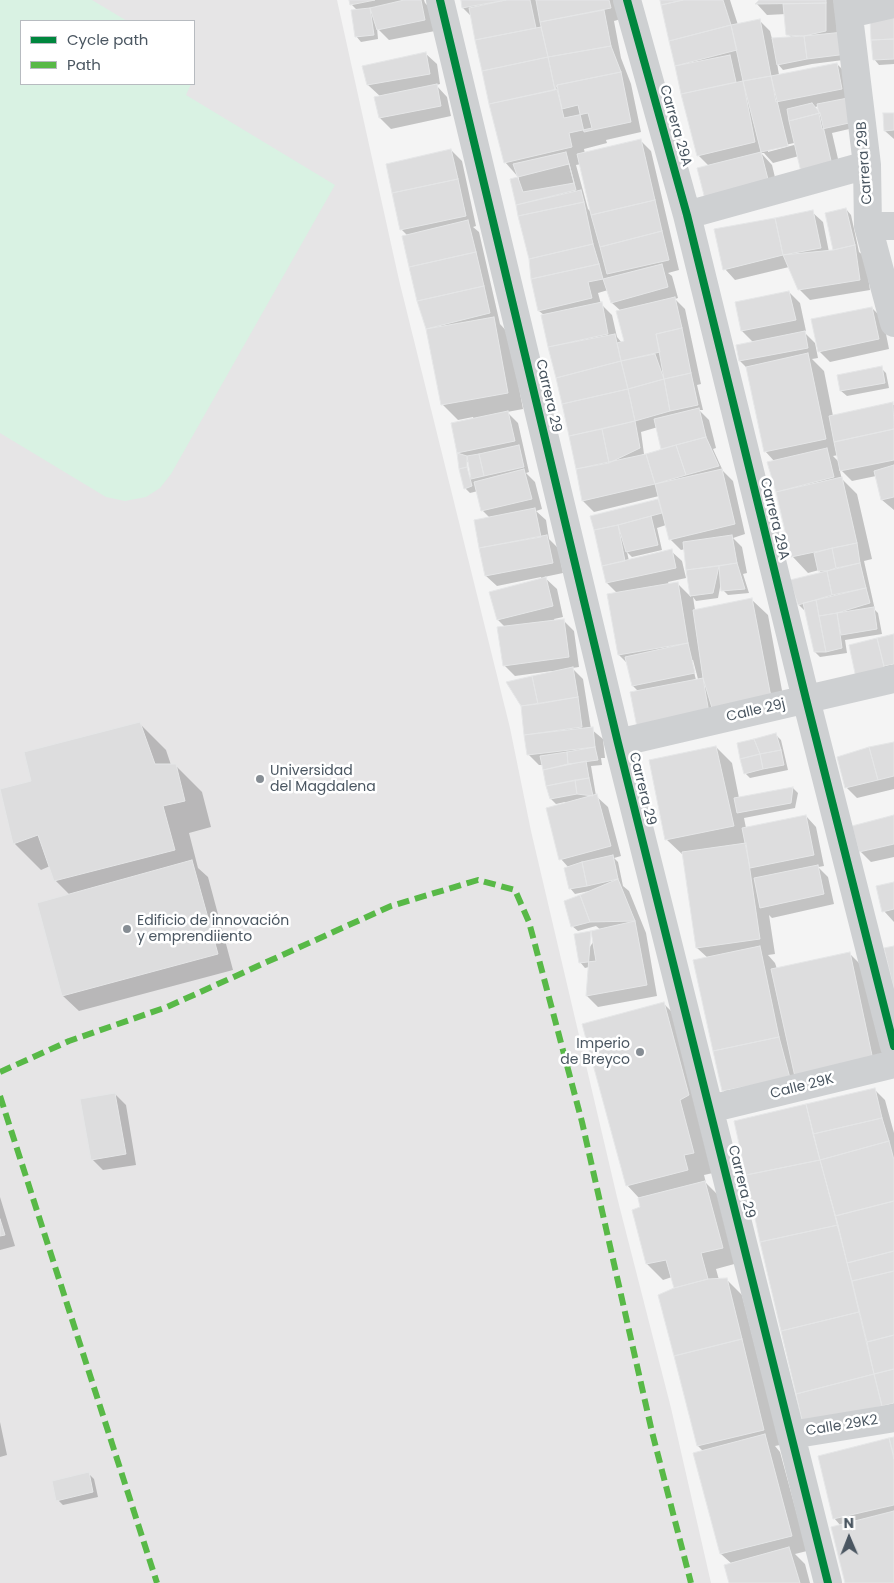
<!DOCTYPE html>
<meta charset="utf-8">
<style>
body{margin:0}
#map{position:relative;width:894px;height:1583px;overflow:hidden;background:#f4f4f4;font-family:Poppins,sans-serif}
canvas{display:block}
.legend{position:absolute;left:20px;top:20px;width:175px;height:65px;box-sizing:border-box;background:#fff;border:1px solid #b7bbc0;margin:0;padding:6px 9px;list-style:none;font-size:15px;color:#4a5661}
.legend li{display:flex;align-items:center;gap:10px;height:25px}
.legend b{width:25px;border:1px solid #b7bbc0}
.north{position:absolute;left:824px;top:1513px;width:50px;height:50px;-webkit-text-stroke:4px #fff;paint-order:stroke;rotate:359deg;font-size:14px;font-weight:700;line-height:20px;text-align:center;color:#4a5661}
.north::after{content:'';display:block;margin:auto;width:18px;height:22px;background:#4a5661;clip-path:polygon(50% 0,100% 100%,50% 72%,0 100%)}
</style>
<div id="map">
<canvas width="894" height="1583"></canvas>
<ul class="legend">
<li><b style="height:6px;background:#00873e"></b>Cycle path</li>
<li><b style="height:6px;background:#58b947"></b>Path</li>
</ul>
<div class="north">N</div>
</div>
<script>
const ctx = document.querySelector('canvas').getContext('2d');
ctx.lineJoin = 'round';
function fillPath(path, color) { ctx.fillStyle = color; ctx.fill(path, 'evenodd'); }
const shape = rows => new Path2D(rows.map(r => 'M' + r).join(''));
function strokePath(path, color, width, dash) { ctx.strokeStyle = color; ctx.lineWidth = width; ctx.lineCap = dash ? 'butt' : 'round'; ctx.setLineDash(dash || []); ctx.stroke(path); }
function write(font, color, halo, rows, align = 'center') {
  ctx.font = font + ' Poppins,sans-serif'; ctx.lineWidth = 5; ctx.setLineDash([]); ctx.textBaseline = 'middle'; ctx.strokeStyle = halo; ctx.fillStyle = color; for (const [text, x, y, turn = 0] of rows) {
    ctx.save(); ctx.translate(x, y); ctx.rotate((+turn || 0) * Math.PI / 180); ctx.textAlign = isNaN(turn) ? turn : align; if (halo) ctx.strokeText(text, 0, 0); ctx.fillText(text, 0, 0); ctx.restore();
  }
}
fillPath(shape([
 [0,0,337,0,399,280,510,728,531,831,617,1197,671,1408,711,1583,0,1583],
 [21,21,194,21,194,84,21,84]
]), '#e6e5e6');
fillPath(shape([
 [0,0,92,0,127,21,21,21,21,84,191,84,186,95,335,185,171,474,160,488,146,497,125,501,106,497,0,433]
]), '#d9f2e3');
fillPath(shape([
 [350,0,424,0,425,3,430,8,435,31,389,40,377,28,378,39,361,42,356,36,358,11,352,5],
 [462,0,617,0,621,19,614,21,621,58,631,84,641,132,606,140,607,143,584,149,585,154,640,140,651,151,679,270,668,273,672,276,678,298,675,299,685,309,701,384,697,385,703,410,699,410,709,420,716,448,713,449,723,471,733,481,745,534,733,538,742,547,747,573,743,574,749,593,728,595,723,590,721,582,718,598,696,601,693,597,695,610,752,600,768,615,786,712,729,723,639,692,633,686,628,664,619,655,617,593,607,583,592,517,660,500,659,496,594,512,583,501,571,436,542,316,544,315,539,311,530,259,519,216,517,204,519,178,505,162,472,17,463,8],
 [581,164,593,214,588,209,576,165],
 [608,290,612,303,621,311,625,342,622,343,617,337,612,315,601,304,598,293],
 [658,427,663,448,665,450,639,456,644,454,641,432],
 [666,525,670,539,681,550,685,549,688,569,690,571,688,571,691,597,677,583,669,584,668,582,686,578,682,561,671,551,629,561,627,552,632,557,662,550,657,528],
 [691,660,693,660,698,679,696,680],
 [661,0,730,0,738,25,759,20,770,31,772,39,792,38,788,34,786,14,767,15,757,4,761,0,836,0,837,34,851,59,812,64,783,70,777,63,779,75,837,64,848,75,862,126,832,133,842,176,799,156,773,163,764,153,761,153,772,165,780,198,709,166,698,155],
 [819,106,821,113,815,107],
 [794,143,794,145,768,152,768,149],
 [894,19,894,64,879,65,874,59],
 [426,54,437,64,440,84,436,85,447,97,451,116,391,129,380,118,381,97,368,85],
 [894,114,894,139,885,131],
 [451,150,462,161,476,226,473,227,479,232,500,324,509,334,523,409,507,412,518,423,529,472,526,473,535,482,542,509,536,511,546,520,549,539,558,548,563,573,544,577,557,589,563,617,554,619,555,621,563,620,574,631,579,667,572,668,583,679,591,729,603,739,605,758,601,758,602,765,591,766,596,796,608,807,621,856,614,858,618,862,623,886,629,891,646,933,657,996,598,1007,587,996,589,967,585,968,580,962,601,930,596,926,578,931,572,926,590,892,589,891,575,894,570,888,569,868,561,859,565,802,556,804,551,799,543,765,539,765,528,754,522,705,552,673,552,671,515,676,504,665,506,628,498,620,542,580,541,577,497,586,486,576,490,518,482,510,478,491,470,493,465,488,458,453,474,420,473,417,458,420,442,404,427,329,418,300,408,236,401,229],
 [465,460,469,463,472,475,469,476],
 [573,762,574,765,558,767,557,765],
 [846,209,851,215,859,252,865,257,870,290,810,300,799,289,789,267,735,280,725,269,812,212,823,222,829,252,834,251],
 [789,292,800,303,806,331,803,331,815,343,818,358,812,359,824,371,833,416,894,405,894,510,882,500,876,476,852,481,839,468,842,479,857,494,872,559,864,561,875,610,878,613,882,634,845,640,847,653,820,657,815,652,806,609,804,610,799,605,822,574,819,570,808,573,793,557,769,463,775,462,765,451,747,368,740,361,754,343,742,331],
 [838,455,840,463,833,456],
 [872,308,883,319,889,349,830,362,819,351],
 [881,368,886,373,889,388,847,396,841,391],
 [894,635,894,670,888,671,850,646],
 [140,724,166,750,171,765,175,765,202,792,211,827,189,833,198,868,208,877,233,970,79,1011,63,996,70,895,55,880,50,866,41,870,14,843,33,782],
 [776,735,781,740,788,770,750,778,745,773],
 [894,744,894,789,857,798,846,787],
 [716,747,732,763,739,798,793,788,798,793,795,808,744,818,746,828,806,816,816,827,824,866,818,867,828,877,834,904,772,918,769,915,775,954,768,955,775,963,777,969,849,953,865,969,888,1075,734,1101,723,1090,708,958,697,948,683,855,666,839],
 [894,816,894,857,871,862,860,851],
 [894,884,894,922,884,911],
 [664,1004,684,1024,713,1173,704,1175,706,1183,721,1198,738,1263,716,1269,719,1280,726,1279,742,1295,780,1445,775,1446,780,1452,807,1551,795,1554,805,1564,810,1583,731,1583,732,1564,721,1554,695,1454,704,1452,698,1446,675,1289,672,1277,663,1280,647,1264,634,1211,642,1208,639,1198,627,1185],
 [874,1089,885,1100,894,1133,894,1417,815,1435],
 [115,1094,126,1105,136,1165,103,1170,92,1159],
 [0,1197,15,1246,0,1250],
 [0,1422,7,1455,0,1457],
 [894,1438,894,1583,847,1583,841,1526,834,1518],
 [89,1474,94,1479,98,1497,63,1505,58,1500]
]), '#0003');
const building = shape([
 [349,0,375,0,350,5,349,0],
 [404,0,421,0,425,20,377,30,370,8,404,0],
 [461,0,506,0,462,8,461,0],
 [506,0,530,0,536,28,475,40,469,8,506,0],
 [536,0,609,0,611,8,540,22,536,0],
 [660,0,683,0,661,5,660,0],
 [683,0,723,0,731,25,669,41,661,5,683,0],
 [759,0,826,0,826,3,755,4,759,0],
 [826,3,826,31,804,36,786,35,783,4,826,3],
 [370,8,374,35,355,37,351,10,370,8],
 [604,10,611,46,548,57,540,22,604,10],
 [894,17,894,39,871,40,870,19,894,17],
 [760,19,771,76,743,81,731,25,760,19],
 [731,25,737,50,675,66,669,41,731,25],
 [541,27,548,57,482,71,475,40,541,27],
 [844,32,847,54,807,59,804,36,844,32],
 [804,36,807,59,777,65,772,38,804,36],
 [894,39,894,59,873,60,871,40,894,39],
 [611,46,621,72,557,85,555,90,548,57,611,46],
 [426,52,430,74,367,85,362,66,426,52],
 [730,55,736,82,681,94,675,66,730,55],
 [548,57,555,90,489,104,482,71,548,57],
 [837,63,842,89,776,102,771,76,837,63],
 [621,72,631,122,584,132,578,105,562,109,557,85,621,72],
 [771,76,788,146,761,152,743,81,771,76],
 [743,81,755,142,697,156,681,94,743,81],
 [437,84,441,106,379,118,374,97,437,84],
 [557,89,564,118,588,113,592,128,569,133,572,147,504,163,489,104,557,89],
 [853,97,858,121,822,129,817,104,853,97],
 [812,103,820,113,789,121,787,109,812,103],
 [820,113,832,165,801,172,789,121,820,113],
 [883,113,894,113,894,130,884,131,883,113],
 [641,139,655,200,591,215,577,154,641,139],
 [451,149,458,179,392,193,386,164,451,149],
 [566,152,574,183,523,192,513,164,566,152],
 [761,152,770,187,706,203,697,168,761,152],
 [569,164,576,190,516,205,510,179,569,164],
 [458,179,466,216,400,230,392,193,458,179],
 [581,190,584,202,518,216,516,205,581,190],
 [655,200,662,231,600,247,591,215,655,200],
 [584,202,593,244,529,259,518,216,584,202],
 [846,208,855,245,833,250,825,213,846,208],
 [813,210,821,248,783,255,775,218,813,210],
 [775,218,783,255,723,270,714,229,775,218],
 [468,220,476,252,409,267,402,236,468,220],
 [662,231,669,260,607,274,600,247,662,231],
 [593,244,599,264,531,279,529,259,593,244],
 [855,245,860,280,798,290,783,255,833,250,855,245],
 [476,252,484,286,417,301,409,267,476,252],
 [599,264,603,279,588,282,592,298,538,311,531,279,599,264],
 [662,264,668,287,611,303,603,279,662,264],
 [484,286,490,313,426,329,417,301,484,286],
 [789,291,796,320,741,331,735,302,789,291],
 [675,297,682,328,656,334,660,352,621,361,617,343,624,341,616,311,675,297],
 [602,302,608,334,548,347,541,315,602,302],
 [872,307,879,339,818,352,811,319,872,307],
 [494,317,508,393,441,405,426,329,494,317],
 [682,328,691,373,664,379,656,334,682,328],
 [805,331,808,348,739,361,736,345,805,331],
 [615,334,621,361,556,378,548,347,615,334],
 [808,353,826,439,764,452,746,367,808,353],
 [655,354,664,379,628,389,621,361,655,354],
 [621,361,628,389,562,404,556,378,621,361],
 [882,366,885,383,840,391,837,375,882,366],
 [691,373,698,405,670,411,664,379,691,373],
 [664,379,670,411,635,421,628,389,664,379],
 [628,389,635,421,569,436,562,404,628,389],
 [893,402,894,429,834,442,829,416,893,402],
 [699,408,706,437,661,449,654,419,699,408],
 [508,411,515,441,457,453,451,423,508,411],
 [635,421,640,448,609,463,602,429,635,421],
 [602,429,609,463,576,469,569,436,602,429],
 [894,429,894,460,840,471,834,442,894,429],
 [706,437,719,466,686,475,676,445,706,437],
 [519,445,524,467,484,476,479,454,519,445],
 [676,445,686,475,655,484,646,454,676,445],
 [827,448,834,477,776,492,767,462,827,448],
 [457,453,467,456,467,467,459,469,457,453],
 [479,454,484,476,471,479,467,456,479,454],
 [646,454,655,484,582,501,576,469,646,454],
 [894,465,894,497,881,500,874,471,894,465],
 [467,467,472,486,464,489,459,469,467,467],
 [524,469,532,499,481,511,474,482,524,469],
 [722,469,735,524,669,540,655,484,722,469],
 [842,477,857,543,791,557,776,492,842,477],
 [658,499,662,513,618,525,594,530,590,516,658,499],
 [535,508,541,537,479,548,474,520,535,508],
 [651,516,658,545,626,552,618,525,651,516],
 [618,525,625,561,602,566,594,530,618,525],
 [547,535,553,563,485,576,479,548,547,535],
 [732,535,737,563,686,570,683,542,732,535],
 [857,543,860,563,836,568,832,548,857,543],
 [832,548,836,568,827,571,818,571,814,553,832,548],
 [672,549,676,568,606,583,602,566,672,549],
 [737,563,745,589,721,591,719,566,737,563],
 [860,563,866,588,832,595,827,571,860,563],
 [719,566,713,593,690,596,686,570,719,566],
 [827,571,832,595,798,605,790,580,827,571],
 [546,577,553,606,497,620,489,592,546,577],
 [678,582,688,643,618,655,607,594,678,582],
 [866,588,870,603,837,613,819,616,816,600,866,588],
 [752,598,771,697,712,708,703,678,693,610,752,598],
 [816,600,819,616,826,652,814,652,803,603,816,600],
 [874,607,877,629,841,635,837,613,874,607],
 [837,613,842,648,826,652,819,616,837,613],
 [564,619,569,657,503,666,497,627,564,619],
 [894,634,894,664,884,666,877,638,894,634],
 [877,638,885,671,856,678,849,645,877,638],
 [688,643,695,673,632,686,625,657,688,643],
 [573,667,578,697,538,704,532,676,573,667],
 [532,676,538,704,521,706,506,682,532,676],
 [703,678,709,713,637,727,630,692,703,678],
 [578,697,582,727,524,735,521,706,578,697],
 [140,722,155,764,176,764,185,801,163,806,175,850,54,881,38,835,13,844,0,789,31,781,24,752,140,722],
 [593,727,595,747,527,755,524,735,593,727],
 [776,733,781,750,760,754,754,739,776,733],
 [754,739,760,754,740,759,737,743,754,739],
 [894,742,894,776,878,780,869,747,894,742],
 [716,746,734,826,665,840,649,760,716,746],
 [595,747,598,760,568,764,567,752,595,747],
 [869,747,878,780,845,788,837,757,869,747],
 [781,750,784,765,763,769,760,754,781,750],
 [567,752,568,764,543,770,540,756,567,752],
 [760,754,763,769,744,774,740,759,760,754],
 [586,761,589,778,546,786,543,770,586,761],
 [589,778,593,796,577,794,575,780,589,778],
 [575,780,577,794,550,799,546,786,575,780],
 [793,787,791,803,737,813,734,798,793,787],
 [597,794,611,846,559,860,546,808,597,794],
 [806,815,814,855,750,868,742,828,806,815],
 [894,815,894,844,859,852,852,826,894,815],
 [746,843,760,939,696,948,682,852,746,843],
 [613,855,618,879,587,886,582,862,613,855],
 [192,860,218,954,62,996,37,903,192,860],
 [582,862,587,886,569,889,564,868,582,862],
 [818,865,824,894,760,908,754,878,818,865],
 [618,879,635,921,590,922,580,895,618,879],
 [894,882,894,909,882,912,876,886,894,882],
 [580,895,590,922,571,927,564,901,580,895],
 [635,921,647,985,586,996,591,931,635,921],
 [591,931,596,961,579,963,574,934,591,931],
 [760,946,779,1037,713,1051,693,960,760,946],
 [894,946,894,990,884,948,894,946],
 [850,952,873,1060,795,1077,771,969,850,952],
 [664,1002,689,1095,680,1100,694,1153,684,1155,688,1170,626,1186,582,1024,664,1002],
 [779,1037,790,1078,722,1091,713,1051,779,1037],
 [875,1088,882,1118,813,1134,806,1104,875,1088],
 [115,1093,126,1154,91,1160,80,1099,115,1093],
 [806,1104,820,1160,746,1175,734,1121,806,1104],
 [882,1118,889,1141,820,1160,813,1134,882,1118],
 [889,1141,894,1160,894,1201,835,1216,820,1160,889,1141],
 [820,1160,838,1225,760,1242,746,1175,820,1160],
 [705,1181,723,1248,701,1253,708,1279,674,1288,666,1260,646,1264,632,1210,640,1207,638,1198,705,1181],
 [894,1201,894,1251,847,1263,835,1216,894,1201],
 [0,1219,5,1235,0,1236,0,1219],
 [838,1225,859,1312,781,1331,760,1242,838,1225],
 [894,1251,894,1271,852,1281,847,1263,894,1251],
 [894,1271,894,1335,867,1342,852,1281,894,1271],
 [727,1278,742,1339,674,1356,658,1295,674,1288,708,1279,727,1278],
 [859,1312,874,1374,796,1394,781,1331,859,1312],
 [894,1335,894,1369,874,1374,867,1342,894,1335],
 [742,1339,764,1430,697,1446,674,1356,742,1339],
 [894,1369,894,1403,882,1406,874,1374,894,1369],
 [874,1374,882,1406,803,1425,796,1394,874,1374],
 [765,1434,792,1536,720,1554,693,1453,765,1434],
 [894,1437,894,1459,889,1438,894,1437],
 [889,1438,894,1456,894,1505,833,1519,818,1456,889,1438],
 [89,1472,93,1492,56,1501,52,1481,89,1472],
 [894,1511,894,1583,845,1583,831,1527,894,1511],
 [789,1547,800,1583,729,1583,724,1565,789,1547]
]);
fillPath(building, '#ddddde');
strokePath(building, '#e5e6e7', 1);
strokePath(shape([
 [440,0,618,743,828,1583],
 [627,0,687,215,806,699,894,1046],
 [847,0,867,165,868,226,894,323],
 [849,14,894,4],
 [687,215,867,165],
 [868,226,894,226],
 [618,743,894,679],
 [710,1109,894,1064],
 [791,1435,894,1418]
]), '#ced0d2', 28);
strokePath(shape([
 [0,1072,69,1041,167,1007,391,906,478,880,515,890,529,922,582,1122,652,1432,691,1583],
 [0,1096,157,1583]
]), '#58b947', 6, [12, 6]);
strokePath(shape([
 [440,0,618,743,828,1583],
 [627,0,687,215,806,699,894,1046]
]), '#00873e', 8);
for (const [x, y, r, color] of [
 [260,779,5,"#868d94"],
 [127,929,5,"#868d94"],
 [640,1052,5,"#868d94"]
]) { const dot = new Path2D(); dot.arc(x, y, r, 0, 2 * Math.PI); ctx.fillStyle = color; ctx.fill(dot); strokePath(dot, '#fff', 2); }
write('14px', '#4a5661', '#fff', [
 ["Carrera 29A",675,126,74],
 ["Carrera 29B",865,163,-94],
 ["Carrera 29",548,396,77],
 ["Carrera 29A",774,519,76],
 ["Calle 29j",756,711,-13],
 ["Carrera 29",642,789,76],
 ["Calle 29K",802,1087,-14],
 ["Carrera 29",741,1182,76],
 ["Calle 29K2",842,1426,-9]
]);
write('14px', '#4a5661', '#fff', [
 ["Universidad",270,771],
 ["del Magdalena",270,787],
 ["Edificio de innovación",137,921],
 ["y emprendiiento",137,937],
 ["Imperio",630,1044,"right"],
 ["de Breyco",630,1060,"right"]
], 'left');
</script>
